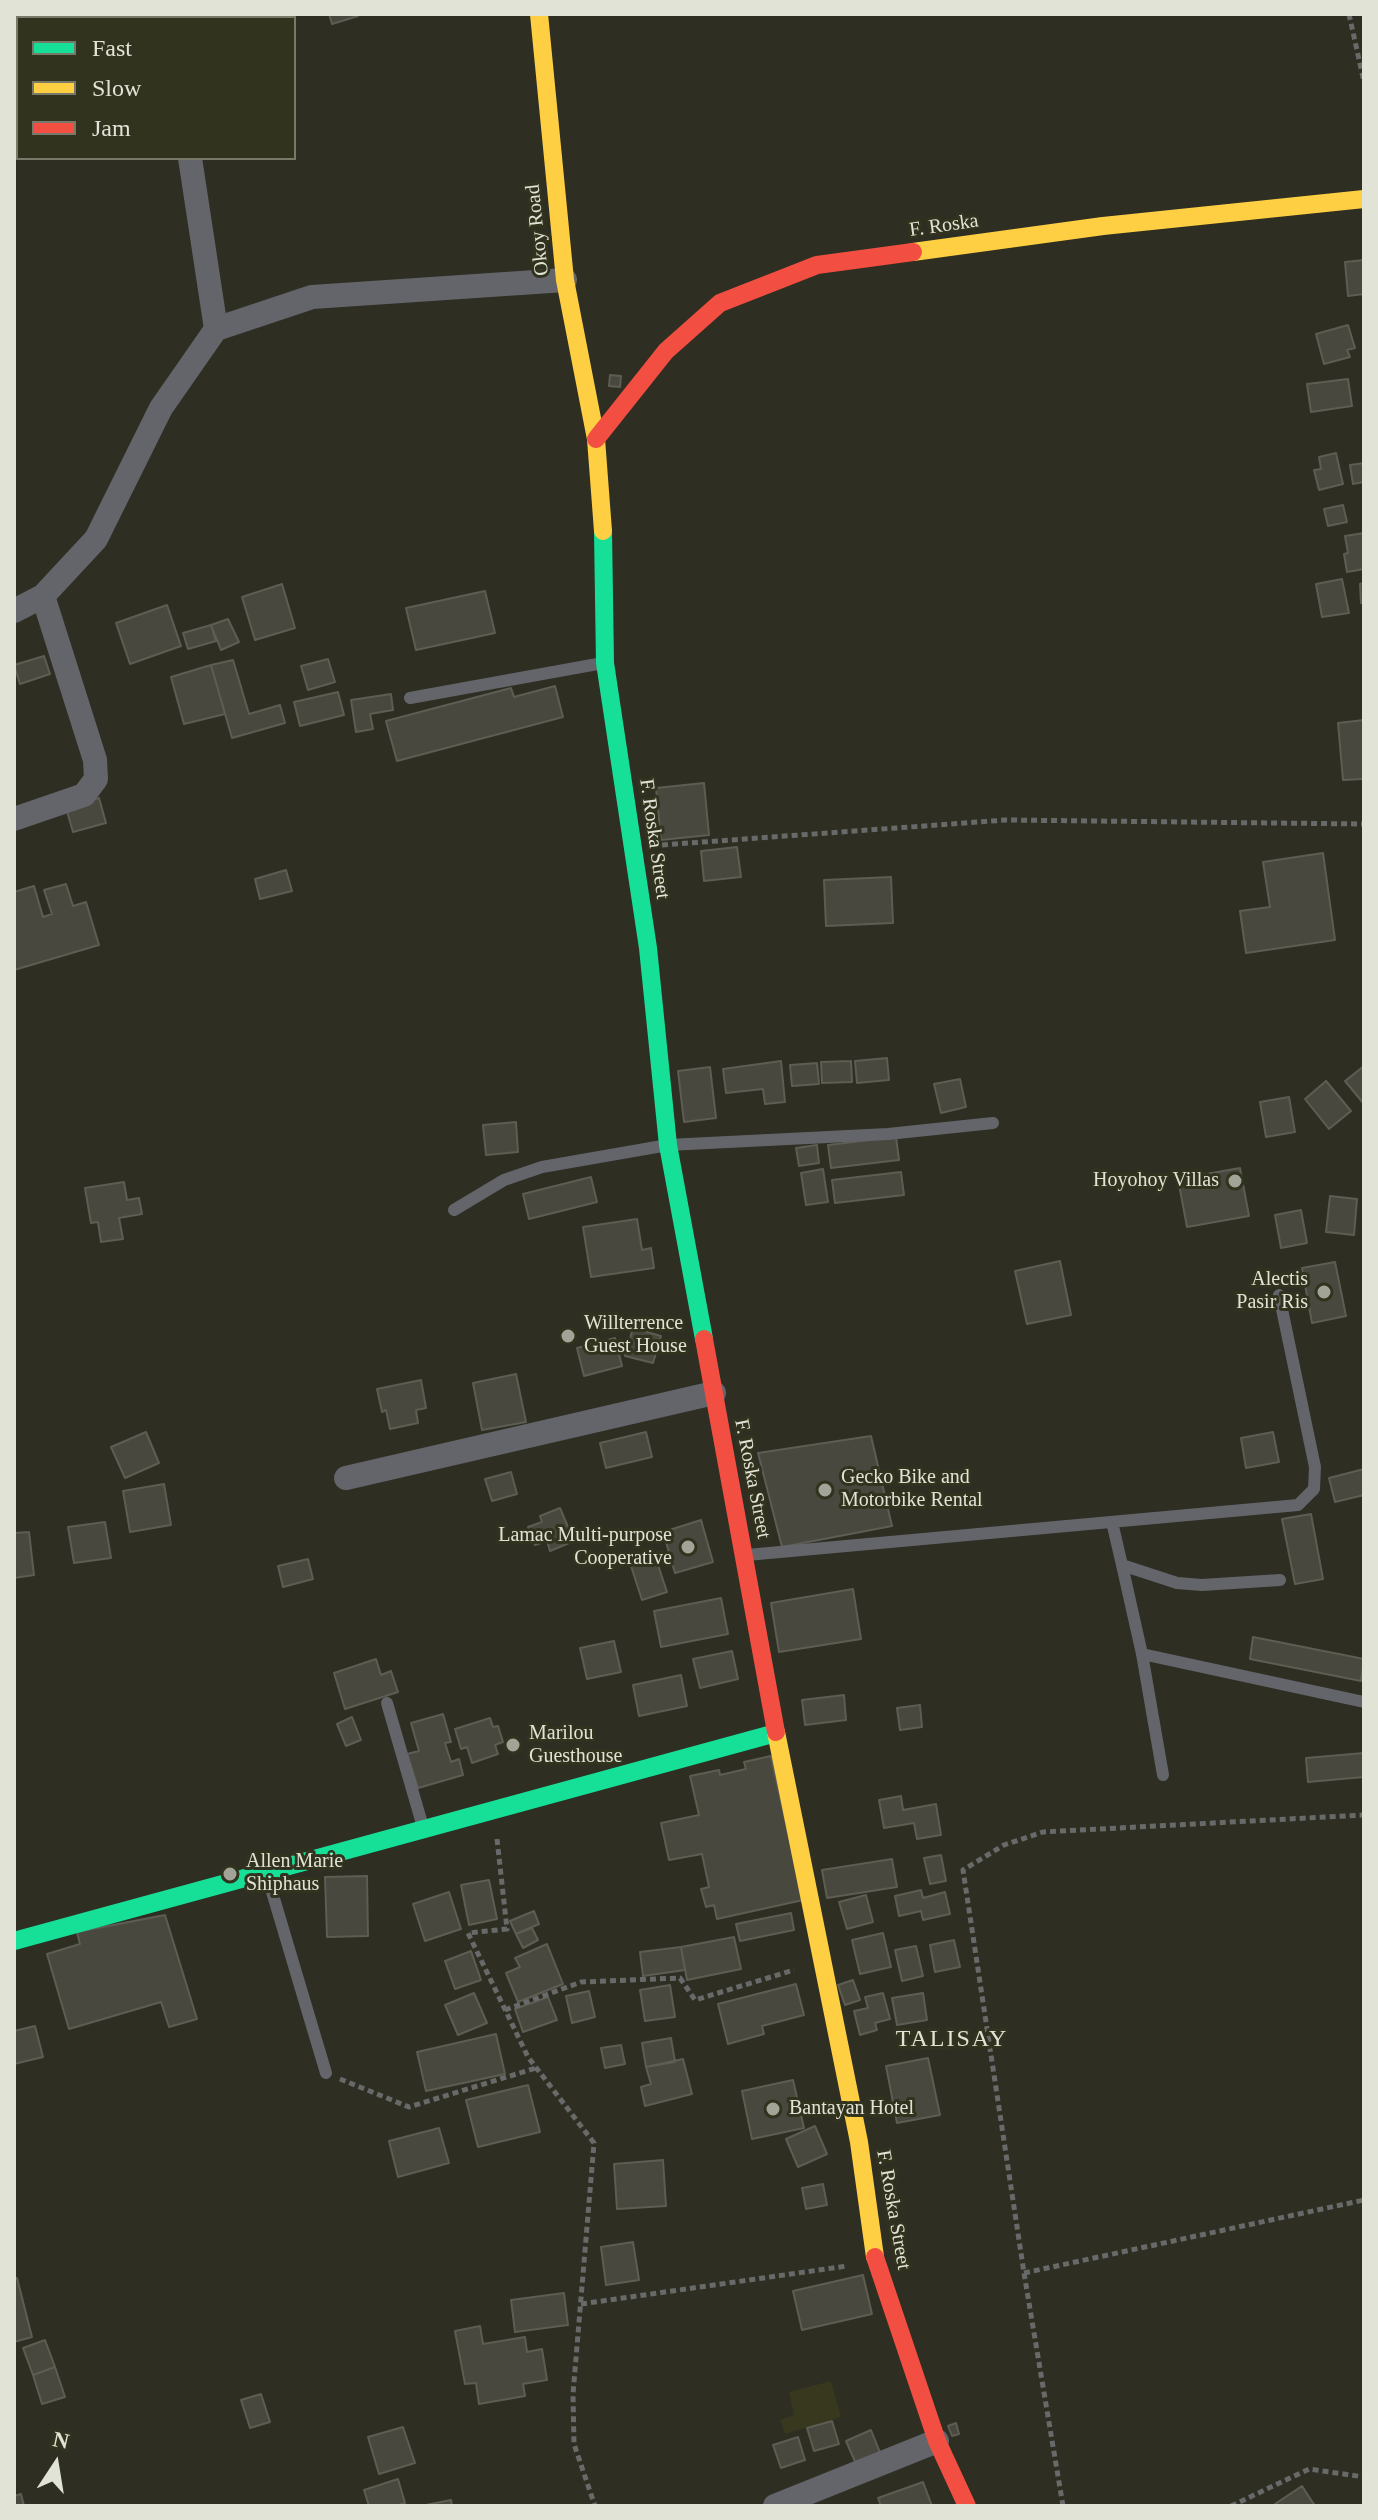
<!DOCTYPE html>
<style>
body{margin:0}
#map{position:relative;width:1378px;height:2520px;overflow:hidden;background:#2e2e23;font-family:"Times New Roman",serif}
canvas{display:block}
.frame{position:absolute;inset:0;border:16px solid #e1e3d6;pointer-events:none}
.legend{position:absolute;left:16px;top:16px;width:280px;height:144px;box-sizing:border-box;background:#32331e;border:2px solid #787968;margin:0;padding:10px 14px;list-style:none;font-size:24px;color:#e1e3d6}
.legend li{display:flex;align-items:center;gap:16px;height:40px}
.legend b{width:40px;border:2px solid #787968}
.north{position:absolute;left:16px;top:2424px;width:80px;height:80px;-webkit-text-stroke:6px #32331e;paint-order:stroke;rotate:12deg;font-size:22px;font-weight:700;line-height:32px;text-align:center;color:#e1e3d6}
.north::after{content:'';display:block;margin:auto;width:28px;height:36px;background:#e1e3d6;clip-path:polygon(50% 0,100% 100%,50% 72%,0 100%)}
</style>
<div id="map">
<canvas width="1378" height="2520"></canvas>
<div class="frame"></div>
<ul class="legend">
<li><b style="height:10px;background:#16e098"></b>Fast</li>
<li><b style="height:10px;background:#ffcf43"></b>Slow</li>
<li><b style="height:10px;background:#f24e42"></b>Jam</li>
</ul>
<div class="north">N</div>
</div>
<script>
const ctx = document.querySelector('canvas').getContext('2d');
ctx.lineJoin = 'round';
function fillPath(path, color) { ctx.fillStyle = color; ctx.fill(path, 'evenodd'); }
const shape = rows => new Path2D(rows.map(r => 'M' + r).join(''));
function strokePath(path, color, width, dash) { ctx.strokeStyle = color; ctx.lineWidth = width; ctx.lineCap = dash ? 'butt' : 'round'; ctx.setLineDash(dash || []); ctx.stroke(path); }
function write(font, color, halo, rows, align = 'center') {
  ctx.font = font + ' "Times New Roman",serif'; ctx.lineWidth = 6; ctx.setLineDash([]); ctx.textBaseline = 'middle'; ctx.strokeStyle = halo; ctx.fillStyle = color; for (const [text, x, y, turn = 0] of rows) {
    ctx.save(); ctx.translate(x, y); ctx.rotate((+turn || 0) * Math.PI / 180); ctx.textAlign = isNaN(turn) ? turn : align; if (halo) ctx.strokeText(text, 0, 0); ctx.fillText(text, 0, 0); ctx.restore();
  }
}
fillPath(shape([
 [831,2381,841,2417,785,2434,780,2420,794,2415,789,2392]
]), '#38381f');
const building = shape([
 [63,14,85,14,86,18,64,18,63,14],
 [99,14,141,14,142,18,100,18,99,14],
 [329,14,358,14,358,16,332,24,329,14],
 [18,34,18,62,16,62,14,35,18,34],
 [1364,260,1364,294,1348,296,1345,262,1364,260],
 [1348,325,1355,348,1347,350,1350,357,1324,364,1316,334,1348,325],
 [610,375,621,376,620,387,609,386,610,375],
 [1348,379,1352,406,1311,412,1307,384,1348,379],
 [1336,453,1343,484,1319,490,1314,470,1321,469,1319,457,1336,453],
 [1364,463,1364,482,1353,484,1350,465,1364,463],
 [1343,505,1347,522,1328,526,1324,509,1343,505],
 [1364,533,1364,569,1347,572,1344,554,1348,553,1345,536,1364,533],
 [1342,579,1349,613,1322,617,1316,584,1342,579],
 [1364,583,1364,603,1361,603,1360,584,1364,583],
 [282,584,295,628,255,640,242,597,282,584],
 [485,591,495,633,416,650,406,608,485,591],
 [167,605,181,646,130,664,116,623,167,605],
 [228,619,239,642,221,650,211,625,228,619],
 [211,625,216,641,188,649,183,633,211,625],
 [44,656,50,674,20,684,14,665,44,656],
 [328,659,335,682,308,690,301,666,328,659],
 [233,660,249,714,280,705,285,723,232,738,211,665,233,660],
 [211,665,225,714,184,724,171,677,211,665],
 [555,686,563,717,397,761,386,721,511,688,514,697,555,686],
 [338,692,344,715,300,726,294,702,338,692],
 [391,694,393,710,370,714,373,729,356,732,351,700,391,694],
 [1364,720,1364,779,1343,780,1338,723,1364,720],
 [704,783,709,835,661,840,656,788,704,783],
 [99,798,106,823,73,832,66,808,99,798],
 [737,847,741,877,704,881,701,851,737,847],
 [1323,853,1335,940,1246,953,1240,911,1270,907,1263,862,1323,853],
 [286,870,292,891,260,899,255,879,286,870],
 [891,877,893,923,826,926,824,880,891,877],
 [66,884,73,906,86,902,99,945,14,970,14,892,34,886,43,917,52,914,44,890,66,884],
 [887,1058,889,1080,857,1083,855,1061,887,1058],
 [781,1061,785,1102,765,1104,763,1089,726,1093,723,1069,781,1061],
 [851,1061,852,1082,822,1083,821,1062,851,1061],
 [817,1063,819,1084,792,1086,790,1065,817,1063],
 [1364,1066,1364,1104,1345,1081,1364,1066],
 [710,1067,716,1118,684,1122,678,1071,710,1067],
 [960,1079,966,1107,941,1113,934,1084,960,1079],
 [1326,1081,1351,1111,1329,1129,1305,1099,1326,1081],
 [1289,1097,1295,1132,1266,1137,1260,1102,1289,1097],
 [516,1122,518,1152,486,1155,483,1125,516,1122],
 [896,1137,899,1160,831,1168,828,1145,896,1137],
 [817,1145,819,1163,799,1166,796,1148,817,1145],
 [1240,1168,1249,1216,1187,1227,1178,1179,1240,1168],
 [823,1169,828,1202,806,1205,801,1173,823,1169],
 [901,1172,904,1195,835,1203,832,1180,901,1172],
 [591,1177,597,1202,529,1219,523,1194,591,1177],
 [124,1182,127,1200,139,1198,142,1214,119,1218,123,1239,101,1242,98,1222,91,1223,85,1188,124,1182],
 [1330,1196,1357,1199,1354,1235,1326,1232,1330,1196],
 [1301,1210,1307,1243,1281,1248,1275,1215,1301,1210],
 [637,1219,642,1250,651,1248,654,1268,591,1277,583,1227,637,1219],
 [1060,1261,1071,1315,1027,1324,1015,1271,1060,1261],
 [1335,1262,1346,1316,1312,1323,1302,1268,1335,1262],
 [633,1328,661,1336,653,1363,625,1356,633,1328],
 [615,1338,622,1366,584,1376,577,1348,615,1338],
 [516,1374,526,1422,482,1430,473,1383,516,1374],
 [421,1380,426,1408,416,1410,418,1423,390,1429,386,1410,382,1412,377,1389,421,1380],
 [146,1432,159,1463,125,1478,111,1447,146,1432],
 [646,1432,652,1457,606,1468,600,1443,646,1432],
 [1273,1432,1279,1462,1246,1468,1241,1438,1273,1432],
 [871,1436,892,1526,782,1547,758,1453,871,1436],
 [1364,1469,1364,1495,1335,1502,1329,1478,1364,1469],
 [511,1472,517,1494,492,1501,485,1479,511,1472],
 [164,1484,171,1525,130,1532,123,1491,164,1484],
 [560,1508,574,1541,550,1551,547,1541,535,1545,528,1527,542,1522,540,1516,560,1508],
 [1311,1514,1323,1579,1295,1584,1282,1519,1311,1514],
 [701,1520,713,1562,675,1573,663,1532,701,1520],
 [105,1522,111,1558,74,1563,68,1527,105,1522],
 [29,1532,34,1575,14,1578,14,1533,29,1532],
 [308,1559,313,1579,283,1587,278,1566,308,1559],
 [656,1559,667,1592,642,1600,631,1566,656,1559],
 [853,1589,861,1639,779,1652,771,1603,853,1589],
 [721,1598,728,1634,661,1647,654,1611,721,1598],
 [1253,1637,1364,1659,1361,1681,1250,1659,1253,1637],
 [614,1641,621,1672,587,1679,580,1648,614,1641],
 [732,1651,738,1679,700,1688,693,1659,732,1651],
 [376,1659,381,1675,391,1671,398,1692,345,1709,334,1673,376,1659],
 [681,1675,687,1706,639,1716,633,1685,681,1675],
 [844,1695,846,1720,805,1725,802,1700,844,1695],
 [920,1705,922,1727,900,1730,897,1708,920,1705],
 [443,1714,451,1742,445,1743,451,1762,459,1759,463,1775,418,1788,407,1754,419,1751,411,1723,443,1714],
 [352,1717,361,1740,346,1746,337,1724,352,1717],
 [490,1718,493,1727,498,1726,503,1742,495,1745,498,1754,472,1763,467,1747,461,1749,455,1729,490,1718],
 [1364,1753,1364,1777,1308,1782,1306,1758,1364,1753],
 [771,1756,803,1900,717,1919,714,1905,706,1907,701,1889,709,1887,702,1854,669,1860,661,1823,699,1815,690,1776,719,1770,720,1775,746,1769,744,1762,771,1756],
 [901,1796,903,1810,936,1804,941,1835,917,1839,914,1823,884,1828,879,1800,901,1796],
 [941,1855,946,1881,930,1884,924,1858,941,1855],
 [892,1859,897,1887,827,1898,822,1870,892,1859],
 [367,1876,368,1936,327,1937,325,1877,367,1876],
 [489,1880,497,1919,469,1925,461,1885,489,1880],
 [921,1890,923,1898,945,1892,950,1914,923,1920,921,1911,899,1916,895,1896,921,1890],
 [449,1892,461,1929,425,1941,413,1904,449,1892],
 [866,1895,873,1922,847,1929,839,1902,866,1895],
 [534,1911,539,1924,516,1934,510,1921,534,1911],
 [791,1913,794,1930,740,1941,736,1924,791,1913],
 [165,1915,197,2019,169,2027,161,2002,69,2029,47,1954,80,1944,77,1932,165,1915],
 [532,1928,538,1940,523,1948,516,1934,532,1928],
 [883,1933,891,1967,860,1974,852,1940,883,1933],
 [734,1937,741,1969,687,1980,681,1947,734,1937],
 [954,1940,960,1967,935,1972,930,1945,954,1940],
 [547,1944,563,1984,518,2002,506,1973,520,1967,515,1958,547,1944],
 [916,1946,923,1976,902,1981,895,1950,916,1946],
 [681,1947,685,1970,643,1976,640,1952,681,1947],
 [471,1951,481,1980,455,1989,445,1961,471,1951],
 [853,1980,860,2000,845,2005,838,1985,853,1980],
 [796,1984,804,2015,762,2026,764,2034,728,2044,718,2004,796,1984],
 [670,1985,675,2017,645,2021,640,1990,670,1985],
 [589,1991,595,2017,572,2023,566,1996,589,1991],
 [474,1993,487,2023,458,2035,445,2005,474,1993],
 [883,1993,890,2019,875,2023,877,2030,860,2035,854,2011,868,2008,865,1997,883,1993],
 [923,1993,927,2020,897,2025,892,1998,923,1993],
 [548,1997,557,2020,523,2032,515,2009,548,1997],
 [35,2026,43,2057,14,2064,14,2031,35,2026],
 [496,2034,505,2074,426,2091,417,2052,496,2034],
 [671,2038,675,2062,646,2067,642,2043,671,2038],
 [621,2045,625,2064,605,2068,601,2048,621,2045],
 [928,2058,940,2115,897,2123,886,2066,928,2058],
 [683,2059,692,2094,645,2106,641,2087,651,2084,646,2067,683,2059],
 [793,2080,804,2128,752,2139,742,2091,793,2080],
 [528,2085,540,2132,478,2147,466,2100,528,2085],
 [815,2126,827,2154,798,2167,786,2139,815,2126],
 [439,2128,449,2163,398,2177,389,2141,439,2128],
 [663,2160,666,2206,617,2209,614,2164,663,2160],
 [823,2184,827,2205,806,2209,802,2188,823,2184],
 [633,2242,639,2280,606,2285,601,2247,633,2242],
 [863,2275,872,2314,802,2330,793,2291,863,2275],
 [17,2278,32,2337,14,2342,14,2279,17,2278],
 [564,2293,568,2325,515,2332,511,2300,564,2293],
 [480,2326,483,2344,525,2337,527,2352,542,2349,547,2380,523,2384,525,2396,479,2404,476,2383,465,2384,455,2331,480,2326],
 [45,2340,55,2367,33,2375,23,2348,45,2340],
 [55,2367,65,2397,42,2404,33,2375,55,2367],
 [261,2394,270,2422,250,2428,241,2400,261,2394],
 [832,2421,839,2444,814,2451,807,2428,832,2421],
 [956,2423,959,2434,952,2436,948,2426,956,2423],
 [403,2427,415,2463,379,2474,368,2437,403,2427],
 [871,2430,881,2455,856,2464,846,2441,871,2430],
 [798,2437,805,2460,781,2468,773,2445,798,2437],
 [398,2479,405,2503,395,2506,369,2506,364,2490,398,2479],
 [923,2482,932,2506,881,2506,878,2498,923,2482],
 [1302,2486,1315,2506,1276,2506,1275,2504,1302,2486],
 [21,2494,24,2506,14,2506,14,2496,21,2494],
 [451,2500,452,2506,421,2506,451,2500]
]);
fillPath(building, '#48483e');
strokePath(building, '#5d5d54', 2);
strokePath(shape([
 [1349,14,1364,82],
 [662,845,1006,820,1364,824],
 [497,1839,507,1929,468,1933,528,2057,594,2143,573,2394,574,2444,595,2506],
 [505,2010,581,1982,680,1978,695,2000,794,1970],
 [340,2079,409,2107,536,2068],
 [1024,2273,1364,2200],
 [581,2304,847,2266],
 [1063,2506,1024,2273,963,1870,1004,1845,1043,1832,1364,1815],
 [1231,2506,1309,2469,1364,2477]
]), '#686a6a', 5, [6, 4]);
strokePath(shape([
 [410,698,603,663],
 [454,1210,504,1180,542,1167,668,1145,888,1134,993,1123],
 [1112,1522,1122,1565,1177,1583,1202,1585,1280,1580],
 [747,1555,1298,1505,1314,1489,1315,1467,1279,1295],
 [1122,1565,1142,1654,1364,1702],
 [1142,1654,1163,1775],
 [387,1703,423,1827],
 [267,1875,326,2073]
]), '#63656a', 12);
strokePath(shape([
 [161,14,162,18],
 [14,15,20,14],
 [190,158,216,329],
 [14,611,43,596,96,539,161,408,216,329,312,297,565,280],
 [14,819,84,795,96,779,95,760,43,596],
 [346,1478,714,1393],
 [775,2506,937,2441]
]), '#63656a', 24);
strokePath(shape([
 [603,531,605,663,648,948,668,1145,704,1339],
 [14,1941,776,1733]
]), '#16e098', 18);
strokePath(shape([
 [539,14,565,280,596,439,603,531],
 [913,252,1103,226,1364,199],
 [776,1732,859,2142,875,2257]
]), '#ffcf43', 18);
strokePath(shape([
 [596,439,666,351,720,303,817,265,913,252],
 [704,1339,776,1732],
 [875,2257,937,2441,967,2506]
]), '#f24e42', 18);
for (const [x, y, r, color] of [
 [1235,1181,8,"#a2a497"],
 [1324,1292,8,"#a2a497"],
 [568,1336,8,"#a2a497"],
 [825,1490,8,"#a2a497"],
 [688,1547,8,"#a2a497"],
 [513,1745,8,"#a2a497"],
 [230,1874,8,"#a2a497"],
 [773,2109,8,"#a2a497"]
]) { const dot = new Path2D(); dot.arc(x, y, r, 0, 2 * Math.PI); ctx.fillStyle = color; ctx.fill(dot); strokePath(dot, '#32331e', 3); }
write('20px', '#e1e3d6', '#32331e', [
 ["F. Roska",944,226,-8],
 ["Okoy Road",538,230,-96],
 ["F. Roska Street",654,839,82],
 ["F. Roska Street",752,1479,79],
 ["F. Roska Street",893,2210,80]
]);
write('20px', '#e1e3d6', '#32331e', [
 ["Hoyohoy Villas",1219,1181,"right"],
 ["Alectis",1308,1280,"right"],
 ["Pasir Ris",1308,1303,"right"],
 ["Willterrence",584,1324],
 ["Guest House",584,1347],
 ["Gecko Bike and",841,1478],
 ["Motorbike Rental",841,1501],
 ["Lamac Multi-purpose",672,1536,"right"],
 ["Cooperative",672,1559,"right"],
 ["Marilou",529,1734],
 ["Guesthouse",529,1757],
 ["Allen Marie",246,1862],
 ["Shiphaus",246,1885],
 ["Bantayan Hotel",789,2109]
], 'left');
ctx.letterSpacing = '2px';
write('24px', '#e1e3d6', '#32331e', [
 ["TALISAY",952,2040]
]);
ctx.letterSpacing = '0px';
</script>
